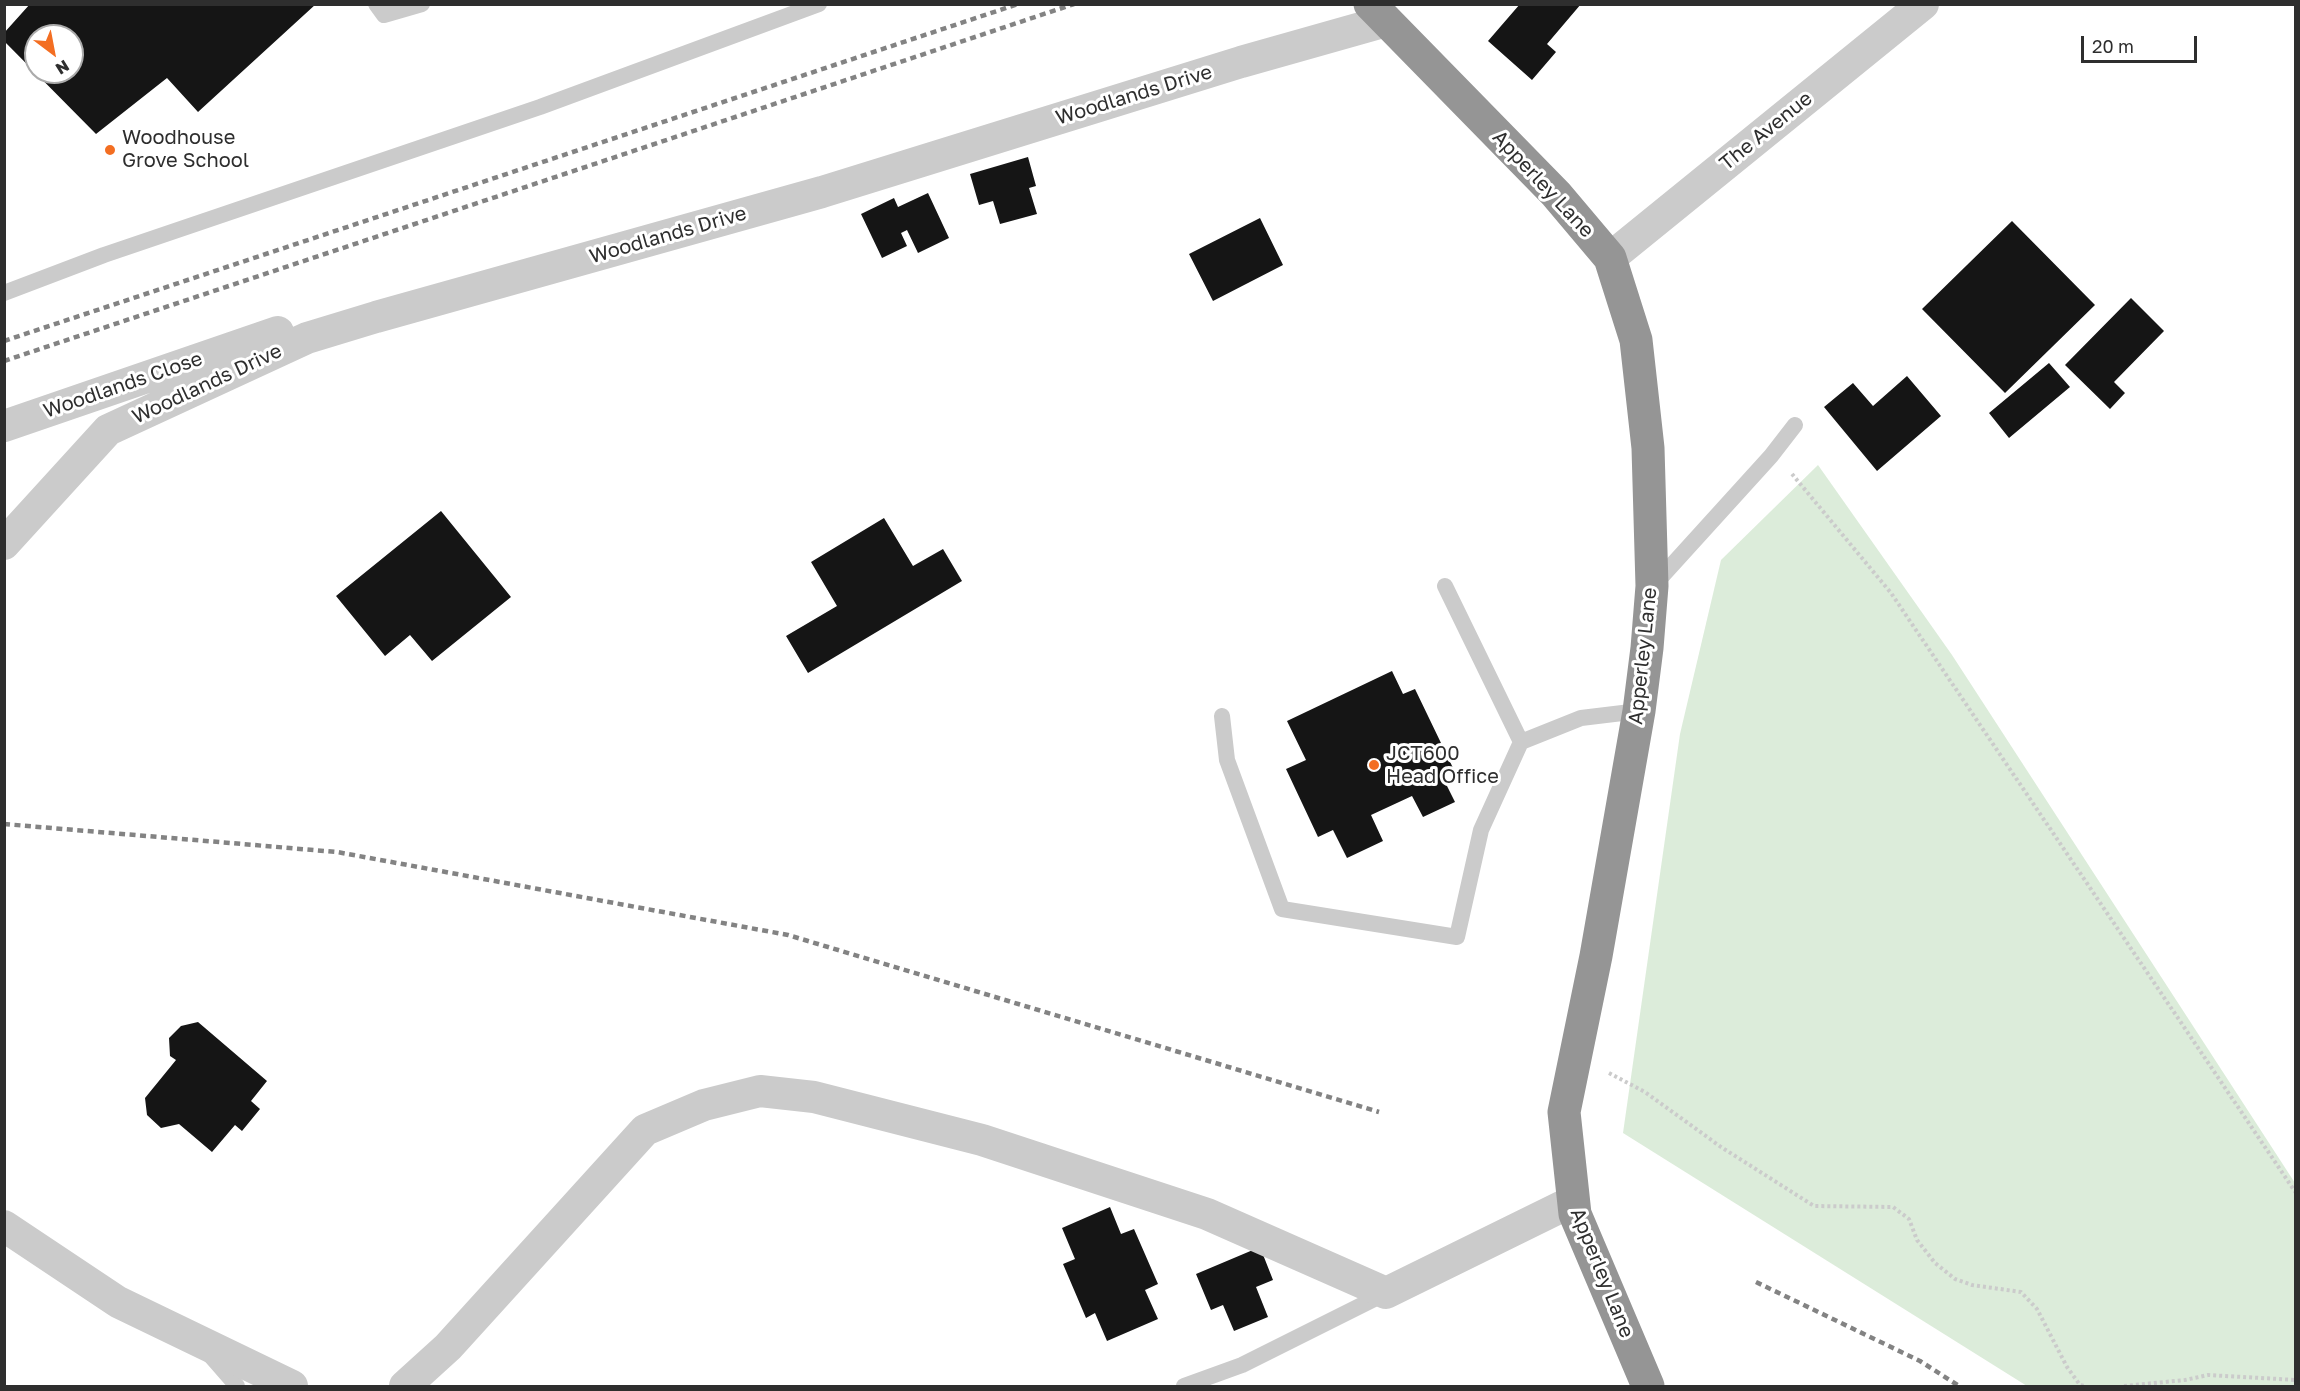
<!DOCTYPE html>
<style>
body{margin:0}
#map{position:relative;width:2300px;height:1391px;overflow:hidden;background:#fff;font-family:"Golos Text",sans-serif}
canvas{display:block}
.frame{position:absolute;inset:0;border:6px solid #2e2e2e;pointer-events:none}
.north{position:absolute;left:24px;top:24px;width:60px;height:60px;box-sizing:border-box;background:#fff;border:2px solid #ababab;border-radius:50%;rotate:148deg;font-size:16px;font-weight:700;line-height:24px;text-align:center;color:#2e2e2e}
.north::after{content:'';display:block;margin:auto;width:21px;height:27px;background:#f36e22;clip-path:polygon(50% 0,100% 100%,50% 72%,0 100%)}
.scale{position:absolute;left:2081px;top:36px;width:116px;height:27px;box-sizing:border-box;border:3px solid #2e2e2e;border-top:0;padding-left:8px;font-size:18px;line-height:21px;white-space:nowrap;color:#2e2e2e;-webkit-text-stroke:4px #fff;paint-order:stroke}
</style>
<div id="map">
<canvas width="2300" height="1391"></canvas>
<div class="frame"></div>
<div class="north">N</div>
<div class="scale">20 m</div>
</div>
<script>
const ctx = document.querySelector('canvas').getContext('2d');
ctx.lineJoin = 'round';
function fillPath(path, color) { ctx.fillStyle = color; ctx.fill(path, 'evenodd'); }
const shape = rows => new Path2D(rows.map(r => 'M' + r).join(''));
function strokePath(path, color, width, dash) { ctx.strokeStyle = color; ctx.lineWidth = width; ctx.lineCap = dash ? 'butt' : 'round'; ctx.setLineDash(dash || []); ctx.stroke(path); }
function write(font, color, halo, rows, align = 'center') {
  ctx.font = font + ' "Golos Text",sans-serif'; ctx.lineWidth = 6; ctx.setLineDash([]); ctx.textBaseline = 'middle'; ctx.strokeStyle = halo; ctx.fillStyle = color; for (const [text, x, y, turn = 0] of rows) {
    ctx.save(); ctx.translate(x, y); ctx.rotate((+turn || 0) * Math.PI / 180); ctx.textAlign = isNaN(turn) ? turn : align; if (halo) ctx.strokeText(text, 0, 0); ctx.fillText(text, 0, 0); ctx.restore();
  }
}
fillPath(shape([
 [1818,465,1952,655,2295,1183,2295,1386,2027,1386,1623,1133,1680,734,1721,560]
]), '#dcecda');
fillPath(shape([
 [30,4,316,4,198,112,167,78,96,134,4,41,4,33],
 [36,36,72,36,72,72,36,72],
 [1520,4,1581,4,1547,44,1556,52,1532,80,1488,41],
 [1028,157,1036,186,1029,188,1037,214,1000,224,993,201,979,205,970,174],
 [928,193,949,238,918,253,907,230,901,233,907,246,882,258,861,214,894,198,898,207],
 [1260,218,1283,265,1213,301,1189,254],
 [2012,221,2095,305,2005,393,1922,309],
 [2131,298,2164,331,2114,382,2125,393,2110,409,2065,365],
 [2049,363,2070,387,2009,438,1989,413],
 [1907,376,1941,416,1877,471,1824,407,1853,383,1873,406],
 [441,511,511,597,432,661,410,635,385,656,336,596],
 [884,518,913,566,943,549,962,581,808,673,786,636,837,606,811,562],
 [1392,671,1403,694,1415,689,1454,770,1442,776,1455,802,1423,817,1412,796,1371,815,1383,841,1347,858,1333,830,1318,837,1286,769,1306,760,1287,721],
 [198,1022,267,1081,251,1101,260,1109,242,1131,235,1125,212,1152,179,1124,161,1128,147,1115,145,1098,176,1060,170,1056,169,1038,181,1026],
 [1110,1207,1121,1234,1134,1229,1158,1284,1145,1290,1158,1319,1107,1341,1095,1313,1086,1318,1063,1264,1075,1259,1062,1228],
 [1260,1247,1273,1280,1256,1287,1268,1317,1234,1331,1223,1305,1211,1310,1196,1274]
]), '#151515');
strokePath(shape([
 [1792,474,1891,593,2296,1193],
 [1609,1073,1645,1092,1721,1147,1814,1206,1893,1207,1909,1219,1917,1240,1935,1263,1955,1279,1972,1285,2021,1292,2037,1309,2067,1367,2080,1385,2086,1386],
 [2124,1386,2185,1380,2208,1375,2296,1380]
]), '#cbcbcb', 4, [3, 3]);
strokePath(shape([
 [376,4,384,15,422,4],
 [4,293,104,255,540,107,819,4],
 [1445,586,1521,742],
 [1653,586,1771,456,1795,425],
 [1222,716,1227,760,1282,909,1457,937,1481,830,1521,742,1581,718,1639,711],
 [209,1354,237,1386],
 [1184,1386,1242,1365,1386,1293]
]), '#cbcbcb', 16);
strokePath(shape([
 [1610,258,1923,4],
 [4,426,278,332],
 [4,544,108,430,307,338,376,317,822,192,1241,62,1386,21],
 [4,1226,118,1302,292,1386],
 [405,1386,448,1347,645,1130,704,1105,760,1091,814,1097,982,1140,1207,1214,1386,1293,1573,1201]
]), '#cbcbcb', 32);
strokePath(shape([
 [1370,4,1556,194,1610,258,1636,340,1648,448,1652,586,1647,648,1639,711,1596,956,1564,1112,1575,1214,1648,1386]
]), '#959595', 33);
strokePath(shape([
 [4,341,1018,4],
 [4,361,1074,4],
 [4,824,337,852,788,935,1379,1112],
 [1756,1282,1920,1361,1959,1386]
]), '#838383', 4.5, [6, 4.5]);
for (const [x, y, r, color] of [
 [110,150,6,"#f36e22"],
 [1374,765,6,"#f36e22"]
]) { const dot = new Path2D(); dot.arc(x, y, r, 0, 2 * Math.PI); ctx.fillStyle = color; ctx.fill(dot); strokePath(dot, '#fff', 2); }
write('20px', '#2e2e2e', '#fff', [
 ["Woodlands Drive",1134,95,-17],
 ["The Avenue",1766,131,-39],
 ["Apperley Lane",1543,184,47],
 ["Woodlands Drive",668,235,-16],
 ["Woodlands Drive",207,384,-25],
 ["Woodlands Close",123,385,-19],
 ["Apperley Lane",1643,656,-84],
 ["Apperley Lane",1602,1273,68]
]);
write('20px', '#2e2e2e', '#fff', [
 ["Woodhouse",122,138],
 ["Grove School",122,161],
 ["JCT600",1386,754],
 ["Head Office",1386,777]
], 'left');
</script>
